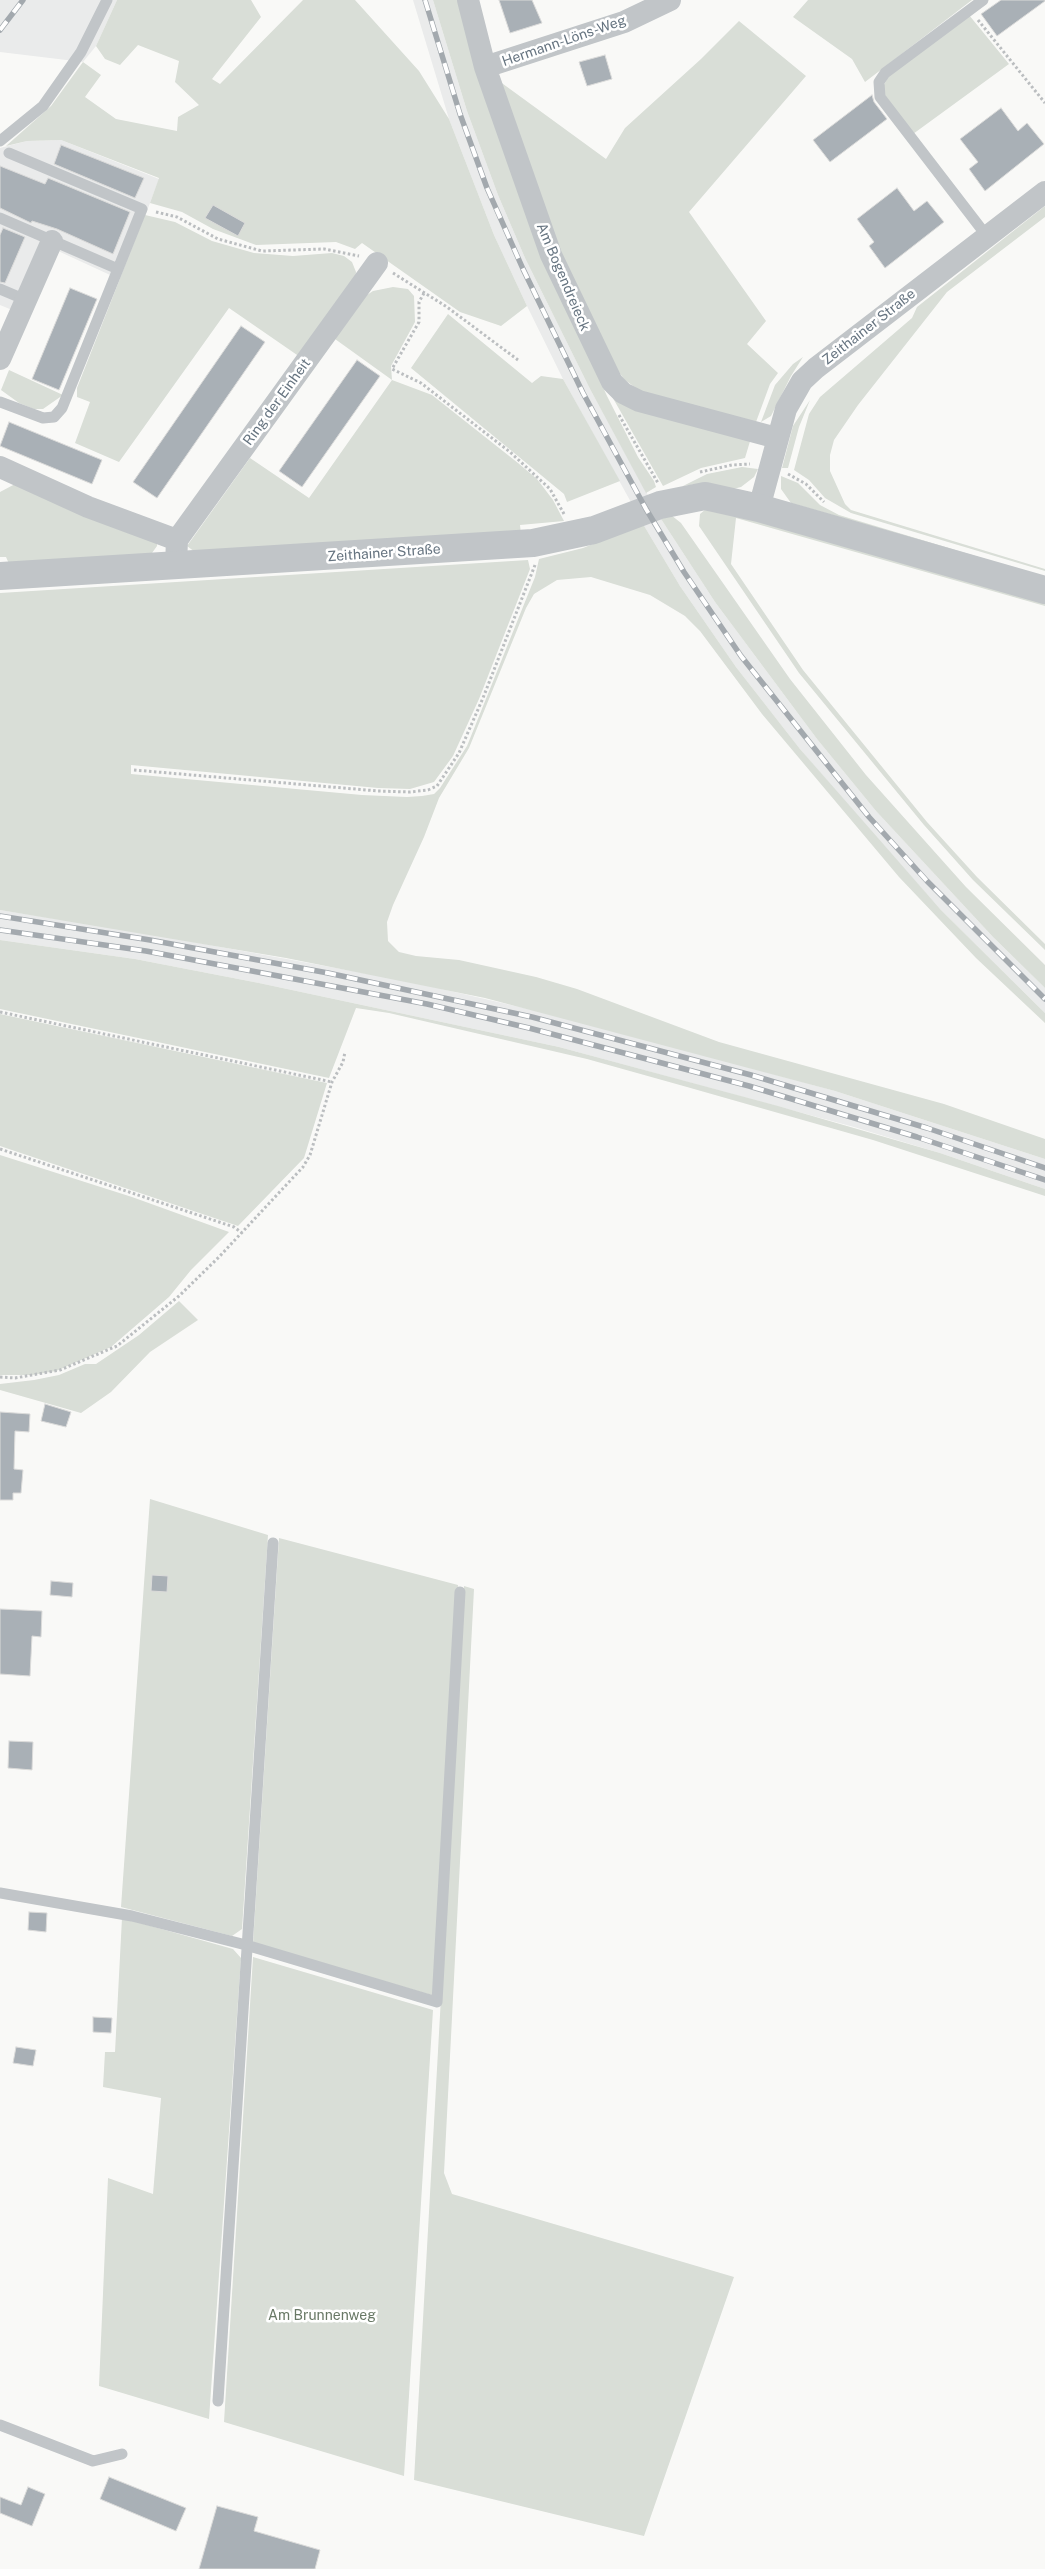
<!DOCTYPE html>
<meta charset="utf-8">
<style>
body{margin:0}
canvas{display:block;background:#f9f9f7}
</style>
<canvas width="1045" height="2569"></canvas>
<script>
const ctx = document.querySelector('canvas').getContext('2d');
ctx.lineJoin = 'round';
function fillPath(path, color) { ctx.fillStyle = color; ctx.fill(path, 'evenodd'); }
const shape = rows => new Path2D(rows.map(r => 'M' + r).join(''));
function strokePath(path, color, width, dash) { ctx.strokeStyle = color; ctx.lineWidth = width; ctx.lineCap = dash ? 'butt' : 'round'; ctx.setLineDash(dash || []); ctx.stroke(path); }
function write(font, color, halo, rows, align = 'center') {
  ctx.font = font + ' "Public Sans",sans-serif'; ctx.lineWidth = 5; ctx.setLineDash([]); ctx.textBaseline = 'middle'; ctx.strokeStyle = halo; ctx.fillStyle = color; for (const [text, x, y, turn = 0] of rows) {
    ctx.save(); ctx.translate(x, y); ctx.rotate((+turn || 0) * Math.PI / 180); ctx.textAlign = isNaN(turn) ? turn : align; if (halo) ctx.strokeText(text, 0, 0); ctx.fillText(text, 0, 0); ctx.restore();
  }
}
fillPath(shape([
 [0,0,117,0,96,46,83,62,0,52],
 [413,0,433,0,467,111,498,195,525,258,590,389,661,519,715,602,817,739,876,811,993,937,1045,988,1045,1013,941,910,862,822,800,749,736,667,680,586,643,524,563,379,527,306,494,235,449,119],
 [61,140,159,179,121,280,45,245,17,312,0,305,0,148,27,141],
 [0,910,139,932,407,981,576,1020,835,1091,1045,1159,1045,1189,940,1153,854,1127,559,1047,259,983,135,959,0,940]
]), '#eaebeb');
fillPath(shape([
 [117,0,251,0,261,17,212,79,220,84,303,0,355,0,419,71,449,119,494,235,527,306,501,326,460,312,362,243,355,249,336,242,256,245,213,229,182,212,150,203,159,178,61,140,27,141,6,146,51,106,83,62,101,75,85,97,116,119,177,131,178,117,199,105,175,82,179,61,138,45,120,65,105,59,96,46],
 [433,0,460,0,544,259,607,396,638,457,654,481,656,487,646,493,590,389,525,258,498,195,467,111],
 [808,0,972,0,865,82,852,59,793,17],
 [969,15,1009,64,913,134,884,94,884,85,888,77],
 [739,21,806,76,689,212,766,321,747,344,778,373,770,384,756,422,640,391,625,380,613,365,558,252,499,81,606,159,625,128,701,59],
 [1045,206,1045,217,947,292,858,405,834,440,830,455,830,471,845,504,851,510,1045,569,1045,571,851,513,825,498,809,480,794,470,809,414,820,397,912,318,917,307],
 [145,215,175,222,212,241,254,253,293,256,332,253,344,256,352,262,356,272,355,282,300,357,229,308,119,462,75,443,90,402,77,397,77,388],
 [393,287,408,289,414,296,415,322,391,366,392,380,432,395,518,463,537,479,553,500,564,521,520,525,521,534,199,555,187,546,250,458,309,498,392,380,335,339,361,299,373,291],
 [448,314,532,383,541,376,563,379,620,481,567,502,564,494,411,368],
 [803,357,791,376,771,416,761,422,775,385,793,364],
 [9,370,63,395,43,409,34,409,19,403,1,390],
 [610,393,751,438,745,458,701,468,663,486],
 [810,400,799,427,788,468,782,468,793,426],
 [742,467,758,469,754,477,741,487,733,489,698,484,683,486,707,474],
 [781,476,798,483,820,505,839,515,992,561,791,503,781,489],
 [17,483,157,540,157,546,152,553,10,566,6,557,0,557,0,492],
 [718,507,1045,597,1045,606,736,518,731,564,803,670,927,822,977,877,1045,944,1045,950,973,880,924,825,799,673,699,526,700,514,706,509],
 [671,515,681,523,790,679,866,775,966,887,1045,965,1045,988,993,937,876,811,817,739,715,602,661,519],
 [643,524,680,586,736,667,800,749,941,910,1045,1013,1045,1023,976,958,899,877,762,714,700,631,685,616,650,595,591,577,557,580,534,594,526,608,469,748,439,798,424,837,393,905,387,922,388,941,399,952,416,956,459,960,536,977,577,989,719,1042,944,1104,1045,1139,1045,1159,835,1091,485,998,286,958,0,910,0,593,528,560,530,569,479,699,453,756,434,782,410,789,378,788,131,765,131,774,362,795,407,797,422,796,434,794,440,788,467,746,535,577,539,559,583,548],
 [0,940,135,959,259,983,559,1047,778,1106,940,1153,1045,1189,1045,1196,873,1140,687,1087,587,1059,389,1013,356,1008,329,1078,0,1009],
 [0,1014,327,1083,304,1158,238,1226,0,1146],
 [0,1155,132,1197,229,1232,191,1270,169,1297,111,1347,56,1371,32,1375,0,1375],
 [179,1301,198,1320,150,1352,111,1392,81,1413,0,1390,0,1384,34,1380,59,1375,85,1364,96,1364,139,1335],
 [150,1499,268,1535,242,1929,232,1936,121,1907],
 [279,1538,458,1585,435,1996,253,1943],
 [464,1586,474,1589,444,2173,452,2194,734,2277,644,2536,414,2480],
 [122,1918,233,1949,241,1958,209,2419,99,2386,108,2178,153,2194,161,2098,103,2087,105,2052,115,2052],
 [253,1957,433,2010,404,2476,224,2422]
]), '#d9ded7');
const building = shape([
 [499,0,532,0,542,23,510,33,499,0],
 [1001,0,1045,0,1045,1,997,36,981,14,1001,0],
 [605,55,612,79,587,86,579,62,605,55],
 [872,95,874,102,887,119,830,162,813,140,872,95],
 [1001,108,1018,131,1027,123,1044,144,985,191,969,169,978,162,960,139,1001,108],
 [61,145,144,178,135,198,54,164,61,145],
 [0,166,45,184,48,178,130,212,113,254,57,229,32,221,31,223,0,208,0,166],
 [897,188,914,211,927,201,944,222,885,268,869,246,874,242,857,219,897,188],
 [213,205,245,223,238,236,205,218,213,205],
 [3,228,25,237,5,283,0,282,0,235,3,228],
 [70,288,97,299,59,390,32,379,70,288],
 [241,326,265,342,157,498,133,482,241,326],
 [357,360,380,376,302,487,279,471,357,360],
 [9,422,102,460,92,484,0,446,9,422],
 [45,1404,71,1412,66,1427,41,1421,45,1404],
 [0,1412,30,1414,29,1432,15,1431,14,1469,23,1470,21,1493,13,1493,13,1500,0,1500,0,1412],
 [152,1575,168,1576,167,1592,151,1591,152,1575],
 [51,1581,73,1583,72,1597,50,1595,51,1581],
 [0,1609,42,1611,41,1637,32,1636,30,1676,0,1674,0,1609],
 [9,1741,33,1742,32,1770,8,1768,9,1741],
 [29,1912,47,1913,46,1932,28,1930,29,1912],
 [93,2017,112,2018,111,2033,93,2032,93,2017],
 [16,2047,36,2050,33,2066,13,2063,16,2047],
 [109,2477,186,2508,176,2531,100,2499,109,2477],
 [28,2487,45,2494,32,2526,0,2513,0,2497,21,2505,28,2487],
 [217,2506,258,2517,254,2531,320,2550,315,2569,199,2569,217,2506]
]);
fillPath(building, '#a9b0b6');
strokePath(building, '#dbdbda', 1);
strokePath(shape([
 [978,20,1045,103],
 [156,212,177,217,218,239,262,251,324,249,359,256],
 [393,273,447,307,518,360],
 [424,293,419,302,419,322,392,369,421,383,510,452,550,489,564,514],
 [619,415,658,483],
 [700,472,732,465,750,464],
 [788,474,806,484,824,502],
 [134,770,378,791,410,792,428,790,437,786,459,753,483,698,535,565],
 [0,1012,332,1082],
 [0,1149,234,1227,242,1233],
 [0,1377,15,1378,60,1370,117,1346,179,1296,219,1257,303,1167,310,1155,332,1082,343,1062,345,1052]
]), '#bbbec0', 3, [2.5, 2.5]);
strokePath(shape([
 [983,0,885,73,879,82,880,97,986,235],
 [0,141,43,106,81,52,107,0],
 [0,218,118,269,142,209,9,153],
 [0,289,26,300],
 [0,402,43,418,54,417,62,408,118,269],
 [0,1893,132,1916,246,1945,437,2002,460,1592],
 [218,2401,273,1543],
 [0,2425,93,2461,122,2454]
]), '#c1c5c8', 11);
strokePath(shape([
 [468,0,485,67,551,255,612,382,623,393,639,401,777,438],
 [485,67,624,22,670,0],
 [0,359,52,241],
 [0,467,88,507,177,540],
 [759,508,786,409,802,381,816,368,1045,192],
 [176,565,177,540,377,263]
]), '#c1c5c8', 22);
strokePath(shape([
 [0,576,533,543,594,530,660,505,705,496,759,508,1045,590]
]), '#c1c5c8', 28);
const rail = shape([
 [425,0,460,114,487,188,523,269,583,393,646,509,684,572,741,656,869,817,927,881,1045,999],
 [0,30,23,0],
 [0,916,150,940,328,973,532,1017,751,1075,927,1128,1045,1168],
 [0,930,146,951,427,1004,529,1028,749,1086,917,1137,1045,1180]
]);
strokePath(rail, '#a3a9ae', 5.5);
strokePath(rail, '#fff', 4, [11]);
write('14px', '#667480', '#fff', [
 ["Hermann-Löns-Weg",564,41,-19],
 ["Am Bogendreieck",563,277,67],
 ["Zeithainer Straße",869,327,-38],
 ["Ring der Einheit",277,402,-54],
 ["Zeithainer Straße",384,553,-4]
]);
write('14px', '#687865', '#fff', [
 ["Am Brunnenweg",322,2316]
]);
</script>
